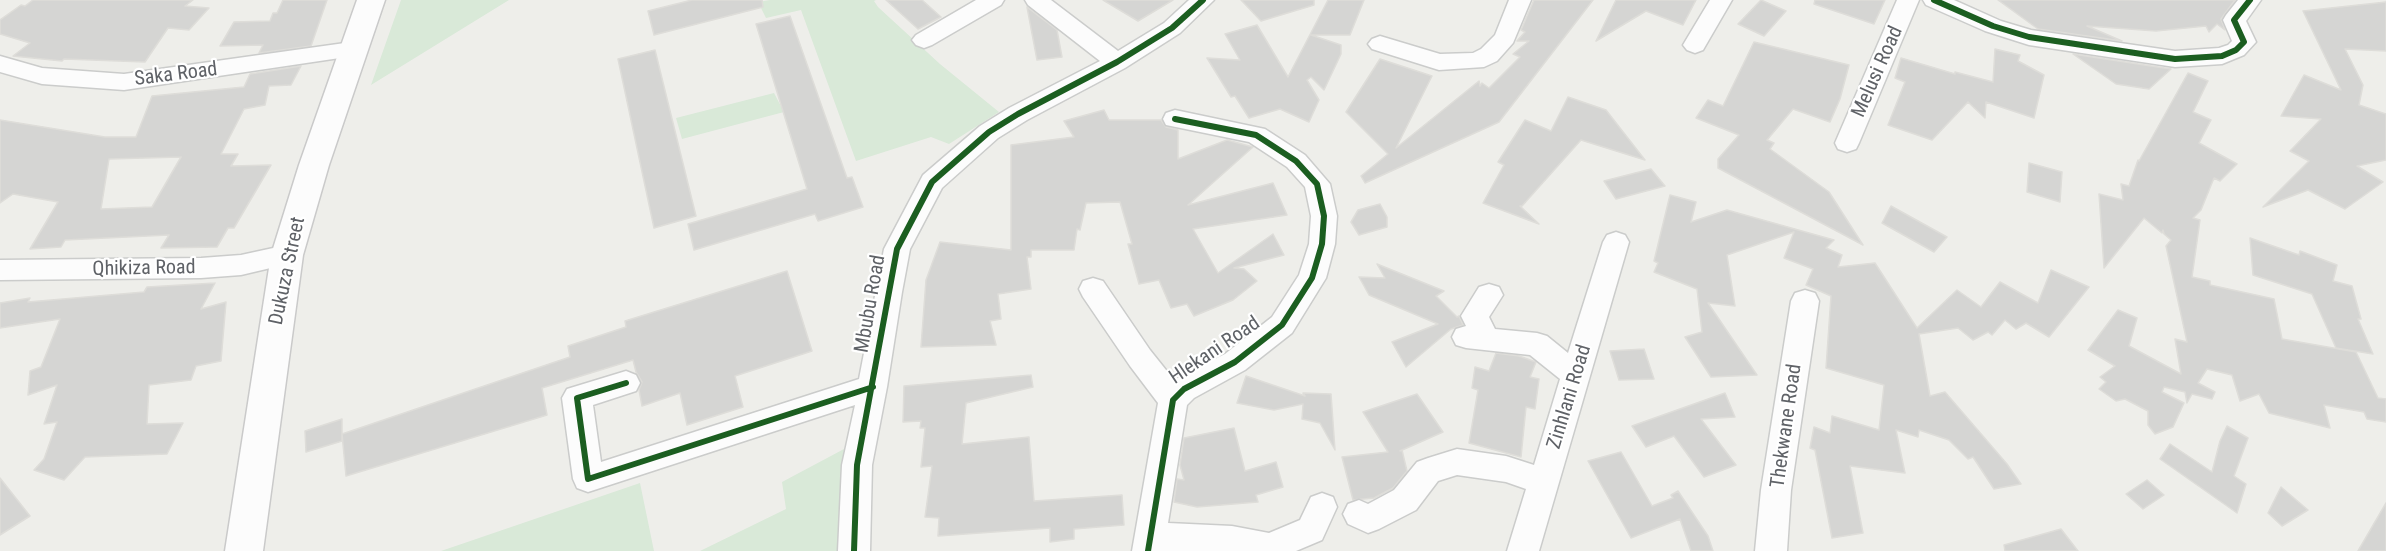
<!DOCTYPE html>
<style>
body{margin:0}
canvas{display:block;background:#eeeeea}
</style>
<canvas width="2386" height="551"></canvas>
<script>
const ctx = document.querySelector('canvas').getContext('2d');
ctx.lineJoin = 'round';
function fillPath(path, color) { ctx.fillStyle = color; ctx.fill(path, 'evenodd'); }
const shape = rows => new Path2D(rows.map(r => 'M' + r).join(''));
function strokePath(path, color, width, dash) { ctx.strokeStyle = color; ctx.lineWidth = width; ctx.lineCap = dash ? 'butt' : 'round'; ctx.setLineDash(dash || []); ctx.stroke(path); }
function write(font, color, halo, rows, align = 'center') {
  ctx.font = font + ' "Roboto Condensed",sans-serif'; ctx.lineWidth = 4.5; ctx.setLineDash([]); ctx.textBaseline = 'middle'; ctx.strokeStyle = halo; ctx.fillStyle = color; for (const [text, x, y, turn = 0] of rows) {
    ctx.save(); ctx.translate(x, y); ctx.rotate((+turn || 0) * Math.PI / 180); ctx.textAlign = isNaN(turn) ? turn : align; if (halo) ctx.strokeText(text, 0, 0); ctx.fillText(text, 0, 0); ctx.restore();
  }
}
fillPath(shape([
 [401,0,509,0,371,85],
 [770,0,876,0,874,1,878,7,940,64,999,112,949,144,931,137,856,161,801,10,766,18,758,2],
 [774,93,784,112,682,139,676,118],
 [844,449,842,551,700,551,786,509,782,482],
 [640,483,654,551,441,551]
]), '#d9e9d8');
const building = shape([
 [33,0,193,0,185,6,209,8,189,30,168,28,145,62,64,59,62,61,13,56,30,43,0,34,0,20,21,5,25,6,33,0],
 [283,0,327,0,311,46,259,53,263,45,220,46,234,22,270,21,273,13,277,13,283,0],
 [692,0,762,0,763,7,654,35,648,11,692,0],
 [886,0,922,0,941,17,918,29,886,0],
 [1103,0,1173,0,1138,21,1103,0],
 [1241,0,1314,0,1314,5,1261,21,1241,0],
 [1328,0,1364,0,1350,35,1311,35,1341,45,1341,54,1324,90,1311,77,1307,80,1319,100,1309,122,1280,109,1249,118,1235,96,1231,97,1207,58,1240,60,1225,34,1257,25,1288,77,1328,0],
 [1534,0,1593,0,1499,122,1365,183,1361,176,1388,154,1346,112,1380,59,1432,76,1396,148,1479,81,1480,86,1482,83,1489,88,1520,57,1513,54,1529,41,1517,41,1525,32,1521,30,1534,0],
 [1616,0,1696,0,1683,25,1646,11,1596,41,1616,0],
 [1761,0,1786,11,1764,36,1738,24,1761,0],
 [1815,0,1885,0,1874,24,1814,4,1815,0],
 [1998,0,2235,0,2221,19,2225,30,2217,24,2209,32,2206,26,2156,31,2087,26,2122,41,2038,29,1998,0],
 [2386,2,2386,51,2345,49,2363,85,2359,105,2386,114,2386,160,2357,166,2383,182,2345,209,2308,190,2263,207,2309,161,2290,151,2321,119,2281,116,2304,75,2341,90,2303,11,2386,2],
 [1027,7,1057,30,1062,57,1037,60,1027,7],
 [790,16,847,178,852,177,863,207,818,221,815,214,694,250,688,224,807,189,756,24,790,16],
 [1754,42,1849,65,1840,99,1830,122,1793,109,1767,140,1774,143,1770,149,1829,192,1863,245,1718,168,1718,159,1739,135,1696,118,1708,100,1723,106,1754,42],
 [1995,49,2020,55,2018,61,2044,75,2034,118,1986,102,1985,118,1968,102,1932,140,1888,125,1905,82,1895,78,1901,58,1955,74,1955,72,1993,82,1995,49],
 [655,50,696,216,654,228,618,59,655,50],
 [2073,54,2171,69,2149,89,2116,84,2073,54],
 [301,66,291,85,269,86,265,105,244,109,221,154,238,154,231,166,271,165,234,228,228,228,217,247,161,248,169,235,65,240,61,247,30,249,58,202,13,194,0,203,0,120,105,137,136,137,152,96,244,87,250,74,301,66],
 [181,157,152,207,101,209,109,159,181,157],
 [2188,73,2208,81,2193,112,2211,120,2199,143,2237,164,2220,181,2214,178,2201,210,2193,218,2200,220,2192,277,2210,281,2210,285,2274,299,2282,339,2356,352,2378,398,2386,399,2386,422,2367,419,2364,412,2324,405,2330,428,2269,413,2259,394,2240,401,2232,375,2207,369,2198,383,2215,392,2212,399,2192,394,2187,403,2185,392,2164,387,2162,392,2184,403,2173,427,2155,434,2148,425,2148,411,2125,399,2116,401,2099,389,2106,382,2100,377,2115,366,2088,350,2118,310,2137,318,2129,346,2181,374,2175,339,2187,342,2166,246,2171,240,2164,234,2163,230,2162,233,2144,218,2104,268,2099,194,2123,200,2121,184,2129,186,2138,160,2139,161,2188,73],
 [1568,97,1606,110,1645,160,1581,140,1522,206,1520,206,1539,224,1483,203,1504,165,1498,162,1525,120,1551,131,1568,97],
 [1104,110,1109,120,1161,120,1166,127,1178,130,1178,159,1227,140,1253,147,1188,205,1273,183,1287,215,1193,229,1218,273,1273,234,1284,255,1234,268,1244,269,1257,281,1233,300,1194,316,1187,304,1171,308,1159,280,1139,284,1128,244,1132,244,1120,202,1086,203,1080,230,1077,229,1074,250,1031,250,1031,257,1027,257,1031,289,998,294,1001,319,990,321,996,345,921,347,926,280,940,242,1011,250,1011,145,1074,137,1064,121,1104,110],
 [2029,163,2062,172,2060,202,2027,192,2029,163],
 [1651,169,1665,186,1616,199,1604,181,1651,169],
 [1670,195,1696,202,1691,222,1727,210,1834,240,1826,248,1842,255,1838,267,1875,263,1917,328,1957,290,1981,307,2000,282,2038,303,2051,270,2089,287,2049,337,2026,323,2016,329,2005,320,1992,335,1988,332,1973,340,1958,328,1919,334,1930,396,1945,392,2007,464,2021,484,1994,489,1973,457,1968,459,1949,440,1919,430,1918,437,1896,430,1905,473,1850,466,1863,533,1832,538,1815,450,1810,448,1814,427,1830,433,1832,416,1879,430,1884,385,1826,368,1831,296,1806,285,1813,269,1784,258,1794,232,1727,255,1735,306,1708,303,1757,375,1711,377,1685,337,1702,332,1697,289,1654,272,1658,263,1654,261,1670,195],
 [1380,204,1387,217,1387,227,1359,235,1351,222,1358,210,1380,204],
 [1891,206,1947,237,1934,252,1882,223,1891,206],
 [2250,238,2299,255,2300,251,2337,265,2333,281,2352,286,2361,319,2358,319,2373,354,2336,348,2312,294,2253,275,2250,238],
 [1377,264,1444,291,1436,296,1457,317,1459,316,1463,325,1451,329,1406,367,1392,342,1438,324,1369,295,1359,277,1385,278,1377,264],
 [787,271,812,351,735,376,743,407,687,425,680,393,642,406,639,390,642,382,636,372,633,360,542,388,547,415,346,476,342,434,570,357,568,346,626,327,625,321,787,271],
 [215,283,201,309,226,302,221,361,196,366,191,380,149,385,147,424,183,423,167,454,85,457,64,480,34,470,44,459,57,422,44,424,57,385,28,395,30,371,41,367,60,319,0,328,0,303,30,298,28,302,144,292,147,287,215,283],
 [1644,349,1654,379,1619,380,1610,351,1644,349],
 [1496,353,1519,356,1536,362,1530,377,1539,379,1535,409,1526,407,1521,457,1469,443,1478,390,1472,388,1475,367,1489,371,1496,353],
 [1031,375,1033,387,966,403,962,444,1029,437,1034,501,1122,495,1124,525,1074,529,1074,539,1050,542,1050,528,938,536,939,518,925,517,932,466,921,467,925,428,920,428,921,421,903,422,904,386,1031,375],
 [1246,376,1305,396,1303,393,1331,394,1335,450,1320,423,1302,419,1303,404,1274,410,1237,403,1246,376],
 [1725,393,1735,417,1701,419,1736,465,1704,477,1674,436,1646,447,1632,426,1725,393],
 [1417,394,1443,432,1400,451,1402,450,1407,471,1393,488,1374,498,1353,500,1342,457,1388,452,1363,412,1417,394],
 [342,419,342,441,306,452,305,431,342,419],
 [2227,426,2248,438,2234,476,2246,484,2237,513,2160,459,2170,444,2212,472,2220,441,2227,426],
 [1234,428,1245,471,1276,462,1283,487,1256,495,1258,502,1197,507,1174,502,1177,479,1184,480,1180,465,1184,438,1234,428],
 [1621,452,1652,506,1673,498,1671,495,1678,491,1708,536,1713,551,1691,551,1680,519,1631,538,1588,461,1621,452],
 [0,478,30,516,0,535,0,478],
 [2147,480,2164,495,2143,509,2126,494,2147,480],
 [2281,487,2308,510,2282,526,2268,513,2281,487],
 [2386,503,2386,551,2358,551,2386,503],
 [2061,529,2078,551,2005,551,2004,545,2061,529]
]);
fillPath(building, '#d5d5d3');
strokePath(building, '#deddd9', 1.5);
const street = shape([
 [976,0,1004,0,1001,5,932,45,924,48,916,45,912,40,916,35,976,0],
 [1025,0,1051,0,1118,51,1164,23,1189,0,1214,0,1180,33,1125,68,1027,120,998,138,942,188,910,249,902,292,887,387,872,465,870,551,838,551,842,465,855,405,588,492,577,488,573,479,562,398,567,389,626,371,636,375,640,383,636,391,593,405,601,462,859,379,884,249,923,175,980,126,1009,108,1100,61,1028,5,1025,0],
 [1509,0,1531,0,1513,43,1497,61,1484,67,1439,70,1372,49,1368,44,1372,39,1380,36,1440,54,1473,53,1481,49,1495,35,1509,0],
 [1710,0,1732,0,1703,50,1695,53,1687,50,1683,45,1710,0],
 [1897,0,1919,0,1859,143,1856,149,1847,152,1838,149,1835,143,1897,0],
 [1923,0,1954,0,2001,21,2031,30,2175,51,2219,48,2228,45,2232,41,2223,20,2226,15,2238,0,2261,0,2246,21,2256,42,2244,55,2222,64,2175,67,2029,45,1985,31,1926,5,1923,0],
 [352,42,360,45,364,50,360,55,124,90,42,84,0,72,0,56,42,68,124,74,352,42],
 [1175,110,1265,129,1305,155,1330,184,1337,216,1335,244,1326,278,1292,333,1245,370,1194,398,1187,405,1168,523,1232,526,1269,533,1300,520,1311,497,1322,493,1333,497,1337,507,1322,540,1296,551,1132,551,1158,403,1130,366,1083,297,1079,289,1083,281,1093,278,1103,281,1150,350,1174,380,1225,354,1272,317,1299,275,1309,244,1311,216,1305,187,1287,167,1249,142,1166,125,1163,119,1166,113,1175,110],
 [1616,232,1625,235,1629,242,1539,551,1507,551,1526,489,1506,482,1457,475,1438,481,1416,510,1379,529,1368,533,1348,524,1343,514,1348,504,1359,500,1368,504,1394,490,1417,462,1428,458,1457,449,1506,456,1534,465,1560,379,1530,355,1466,348,1456,345,1452,337,1456,329,1466,326,1461,316,1479,287,1489,284,1499,287,1503,295,1489,317,1495,329,1537,333,1547,336,1568,353,1603,242,1607,235,1616,232],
 [287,245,296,248,300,255,296,262,241,275,201,278,0,280,0,260,201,258,241,255,287,245],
 [1805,290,1815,293,1819,301,1791,490,1787,551,1755,551,1761,490,1791,301,1795,293,1805,290]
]);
const secondary = shape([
 [357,0,385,0,329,165,303,255,263,551,225,551,271,255,299,165,357,0]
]);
strokePath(street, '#cbcccb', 3);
strokePath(secondary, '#cacaca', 3);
fillPath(street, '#fcfcfc');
fillPath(secondary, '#fcfcfc');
strokePath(shape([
 [1934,0,1993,26,2029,37,2175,59,2222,56,2236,50,2244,42,2234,20,2250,0],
 [626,383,577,398,588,479,873,387],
 [854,551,857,465,897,249,932,182,989,132,1018,114,1117,62,1172,28,1203,0],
 [1148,551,1173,400,1184,389,1235,362,1282,325,1312,278,1322,244,1324,216,1317,184,1296,161,1256,135,1175,119]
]), '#1b5e20', 6);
write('20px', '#5f6267', '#fff', [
 ["Melusi Road",1878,72,-66],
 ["Saka Road",176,75,-7],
 ["Qhikiza Road",144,269,-1],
 ["Dukuza Street",288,271,-78],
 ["Mbubu Road",871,304,-80],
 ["Hlekani Road",1215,351,-34],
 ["Zinhlani Road",1570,397,-73],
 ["Thekwane Road",1787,426,-82]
]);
</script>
